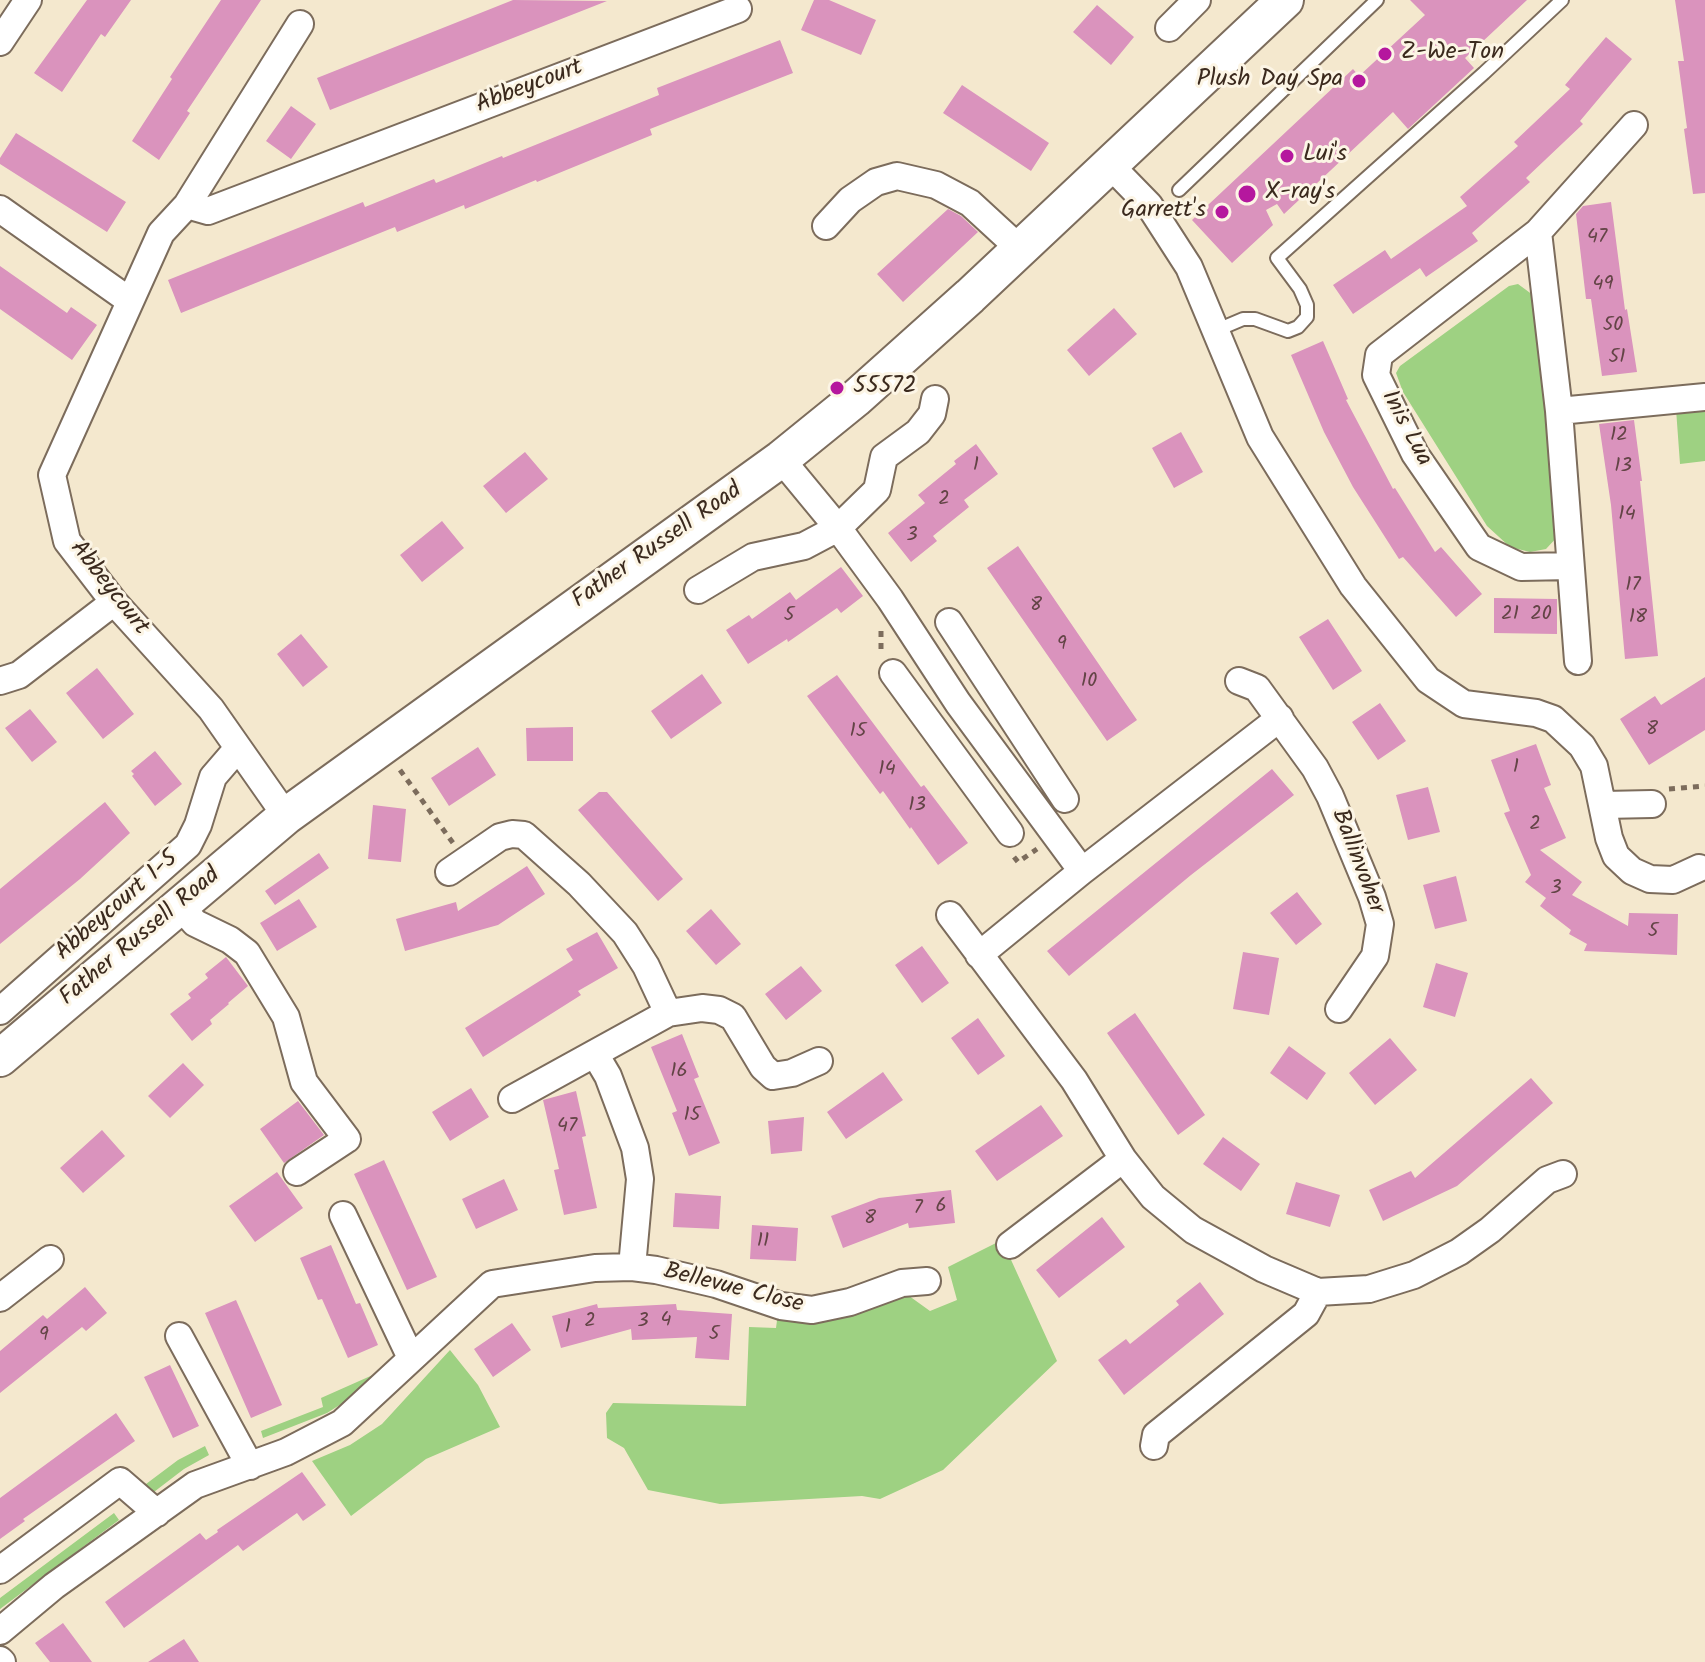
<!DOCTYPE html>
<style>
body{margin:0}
canvas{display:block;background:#f4e8ce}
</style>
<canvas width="1705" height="1662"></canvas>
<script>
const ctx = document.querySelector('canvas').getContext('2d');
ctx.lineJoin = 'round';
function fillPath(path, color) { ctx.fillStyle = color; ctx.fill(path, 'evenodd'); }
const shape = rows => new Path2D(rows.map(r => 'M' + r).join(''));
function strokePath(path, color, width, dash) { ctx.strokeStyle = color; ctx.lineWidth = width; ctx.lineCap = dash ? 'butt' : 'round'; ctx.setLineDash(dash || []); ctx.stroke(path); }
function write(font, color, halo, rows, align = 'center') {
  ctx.font = font + ' Kalam,sans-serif'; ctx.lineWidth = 6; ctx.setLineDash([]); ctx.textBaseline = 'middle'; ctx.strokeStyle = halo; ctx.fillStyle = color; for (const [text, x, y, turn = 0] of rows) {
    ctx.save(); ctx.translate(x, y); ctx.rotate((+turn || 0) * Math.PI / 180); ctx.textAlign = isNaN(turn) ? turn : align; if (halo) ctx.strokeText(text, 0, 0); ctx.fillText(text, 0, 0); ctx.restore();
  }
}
fillPath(shape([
 [1518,284,1537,298,1559,535,1546,549,1530,552,1510,547,1487,526,1403,392,1396,373,1400,366,1509,286],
 [1705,406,1705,461,1680,464,1676,409],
 [1002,1240,1057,1361,943,1470,880,1499,862,1496,720,1504,648,1490,624,1448,607,1438,606,1413,613,1403,746,1406,749,1327,776,1328,778,1313,905,1293,930,1311,957,1300,948,1267],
 [450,1350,478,1385,500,1427,426,1459,351,1516,312,1461,350,1445,382,1424],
 [375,1374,368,1387,327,1413,263,1438,261,1431,323,1407,321,1398],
 [205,1446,209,1455,184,1469,150,1495,142,1487,178,1460],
 [114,1513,119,1520,0,1609,0,1598]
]), '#9ed182');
fillPath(shape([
 [87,0,131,0,105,37,101,34,62,92,34,73],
 [221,0,261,0,187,111,190,113,159,160,132,141,172,79,170,77],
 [513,0,607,1,330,110,317,78],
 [814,0,829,0,876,20,861,55,801,30],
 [1410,0,1527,0,1465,58,1474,68,1408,129,1393,112,1284,214,1277,204,1266,210,1273,225,1232,263,1192,220,1353,69,1359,76,1425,15],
 [1675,0,1705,0,1705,193,1693,194,1684,129,1687,128,1678,61,1684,61],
 [1097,5,1134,37,1111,65,1073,32],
 [1606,37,1632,59,1580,121,1583,124,1526,178,1530,182,1472,233,1478,241,1426,277,1420,268,1353,314,1333,285,1385,250,1391,259,1467,206,1460,197,1518,146,1514,142,1570,89,1565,85],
 [780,40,793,73,650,129,652,135,537,182,536,180,465,209,464,205,397,232,395,227,181,313,168,280,363,202,365,207,434,179,436,183,502,156,503,158,659,95,657,88],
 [962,85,1049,143,1031,171,943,113],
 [291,106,316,124,291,159,266,141],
 [16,133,126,202,107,232,0,164,0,158],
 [1611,202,1625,310,1627,309,1637,372,1602,376,1591,299,1586,299,1576,214,1583,206],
 [948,209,961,216,978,232,903,302,877,274],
 [0,266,67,313,71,307,97,325,72,360,0,309],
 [1114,308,1137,334,1089,376,1067,350],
 [1323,341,1348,399,1346,400,1393,489,1395,488,1435,552,1441,547,1482,594,1456,617,1403,557,1399,559,1353,487,1324,432,1291,355],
 [1634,420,1642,481,1640,481,1658,656,1625,659,1611,505,1599,424],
 [1181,432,1203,472,1174,488,1152,448],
 [976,444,998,474,964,500,969,507,933,536,937,541,911,562,888,533,925,503,918,495,956,464,954,461],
 [525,452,548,479,506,513,483,486],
 [442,521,464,548,422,582,400,555],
 [1018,546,1137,720,1107,741,987,568],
 [841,567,863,596,841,613,837,608,788,642,787,639,748,664,726,630,749,615,752,619,790,592,796,600],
 [1494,598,1557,599,1557,634,1494,633],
 [1328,619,1362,671,1333,690,1299,637],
 [301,634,328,667,303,687,277,654],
 [97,668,134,714,103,739,66,693],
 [702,674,722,703,671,739,651,711],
 [837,675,921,787,924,785,968,843,938,865,911,827,910,829,883,791,880,794,807,696],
 [1705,677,1705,730,1649,765,1620,719,1655,696,1661,705],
 [1380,703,1406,741,1378,760,1352,722],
 [30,709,57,742,32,762,5,728],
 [573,727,573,761,527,761,526,728],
 [1536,744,1551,785,1544,788,1566,838,1540,850,1582,882,1572,895,1628,926,1629,913,1678,914,1677,955,1584,951,1587,944,1569,934,1571,930,1540,906,1546,898,1525,882,1531,875,1504,813,1510,811,1491,760],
 [478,747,496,775,449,806,431,778],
 [155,751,182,784,155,806,132,776,134,774,131,771],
 [1272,769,1294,795,1191,875,1069,976,1047,951],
 [1428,787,1440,832,1408,840,1396,795],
 [599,792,607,792,683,879,658,901,578,810],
 [105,802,130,833,80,879,0,944,0,889],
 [373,805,406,809,401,862,368,859],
 [319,853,329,868,275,905,265,891],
 [527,866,545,894,498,925,405,951,396,919,456,902,458,911],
 [1456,876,1467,921,1435,929,1423,885],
 [1297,892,1322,924,1296,945,1270,913],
 [299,899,317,927,277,951,260,923],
 [711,909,741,944,716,965,686,931],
 [597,932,618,968,578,991,581,995,483,1057,465,1028,573,960,566,949],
 [922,946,949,983,922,1003,895,965],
 [1243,952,1279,958,1269,1015,1233,1009],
 [226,957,248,986,228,1003,229,1004,210,1020,212,1024,192,1041,170,1014,191,998,188,994,208,978,205,974],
 [1436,963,1468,973,1455,1017,1423,1007],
 [801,966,822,991,786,1020,765,994],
 [1135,1013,1205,1115,1178,1135,1107,1033],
 [978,1018,1005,1056,978,1075,951,1038],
 [682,1034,699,1077,694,1079,720,1143,689,1156,672,1113,677,1111,651,1047],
 [1390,1038,1417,1070,1375,1105,1349,1073],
 [1289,1046,1326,1073,1307,1100,1270,1073],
 [183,1063,204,1085,170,1118,148,1096],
 [883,1072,903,1100,846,1139,827,1112],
 [1531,1078,1553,1103,1457,1186,1383,1221,1369,1190,1411,1171,1415,1178],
 [471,1088,489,1117,450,1141,432,1112],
 [576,1091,586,1136,582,1137,597,1208,564,1215,554,1170,559,1169,543,1100],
 [298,1101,324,1135,284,1163,260,1129],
 [1041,1105,1063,1136,997,1181,975,1151],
 [804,1117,802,1151,771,1154,768,1121],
 [102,1130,125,1156,83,1193,60,1168],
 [1223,1137,1260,1164,1241,1191,1203,1164],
 [384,1160,437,1277,407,1290,354,1174],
 [277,1172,303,1208,255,1242,229,1206],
 [504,1179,518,1210,476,1229,462,1199],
 [1296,1182,1340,1195,1330,1227,1286,1214],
 [951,1190,955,1223,909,1228,908,1223,843,1248,831,1216,879,1198],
 [675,1193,721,1196,719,1229,673,1227],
 [1102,1217,1125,1247,1059,1298,1036,1270],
 [752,1225,798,1228,796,1261,750,1259],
 [331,1245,356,1304,360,1303,378,1345,348,1358,322,1299,318,1300,300,1258],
 [1200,1282,1224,1314,1124,1395,1098,1360,1126,1339,1130,1344,1179,1305,1176,1301],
 [85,1287,107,1313,86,1331,82,1327,0,1393,0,1351,43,1315,47,1319],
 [236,1300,282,1405,251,1418,205,1313],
 [597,1304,598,1308,676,1304,677,1310,732,1314,729,1360,695,1358,697,1337,632,1340,631,1329,561,1348,552,1316],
 [512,1323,531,1350,493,1377,474,1349],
 [170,1365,199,1426,173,1438,144,1377],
 [116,1413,135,1441,23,1519,25,1521,0,1539,0,1498],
 [302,1472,326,1505,303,1521,297,1513,243,1551,238,1545,124,1628,105,1602,200,1533,206,1540,218,1532,217,1530],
 [63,1623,92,1662,50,1662,35,1643],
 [184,1639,199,1662,148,1662]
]), '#da93bd');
const lane = shape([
 [1179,190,1377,0],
 [1217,330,1243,319,1255,319,1288,331,1298,327,1307,317,1307,305,1300,289,1277,258,1484,73,1562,0]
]);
const street = shape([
 [1169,28,1197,0],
 [0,42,28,0],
 [1109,164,1149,205,1189,267,1260,437,1353,586,1428,680,1464,704,1536,713,1553,719,1582,746,1594,766,1609,838,1616,856,1632,871,1650,879,1673,880,1699,868],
 [187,205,208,211,738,9],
 [0,209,130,301],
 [826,226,850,200,876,182,897,176,936,185,970,203,1020,249],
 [1538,232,1634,125],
 [1559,411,1705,397],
 [781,459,838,528,890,599,958,703,1082,871],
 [1570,566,1521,567,1479,547,1415,454,1376,375,1379,355,1538,232,1559,411,1578,661],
 [698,590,753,557,804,546,838,528,877,490,884,457,918,432,932,414,935,399],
 [949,622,1065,799],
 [893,673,1010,833],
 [0,681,19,675,114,602],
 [1239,681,1257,688,1315,768,1330,796,1372,897,1380,924,1375,956,1339,1009],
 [1604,805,1652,804],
 [286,816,211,709,114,602,67,541,52,475,161,233,187,205,300,24],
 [449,872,500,837,512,834,524,835,579,884,625,933,646,966,668,1013],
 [179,905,195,923,230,940,247,953,286,1017,304,1082,347,1139,297,1172],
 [950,915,1074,1080,1123,1159],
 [979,955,1082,871,1280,718],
 [0,1011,188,845,198,825,213,777,238,748],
 [595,1054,608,1076,635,1148,640,1179,632,1267],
 [512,1099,668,1013,702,1008,719,1010,733,1017,763,1067,773,1076,792,1073,819,1061],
 [343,1215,411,1358],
 [1010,1245,1123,1159,1153,1197,1193,1230,1264,1269,1318,1292],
 [0,1298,50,1259],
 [179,1336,250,1466],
 [1154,1446,1156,1435,1306,1314,1318,1292,1369,1289,1414,1275,1459,1252,1490,1230,1547,1180,1563,1174],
 [0,1570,120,1481,157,1513],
 [0,1631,54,1586,195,1485,286,1452,342,1423,492,1284,595,1268,632,1267,656,1270,716,1284,781,1306,812,1310,850,1302,902,1283,927,1281],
 [0,1660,2,1662]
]);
const secondary = shape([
 [0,1058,286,816,781,459,855,399,970,296,1285,0]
]);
strokePath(lane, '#7c6c5c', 16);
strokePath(street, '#7c6c5c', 30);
strokePath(secondary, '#7c6c5c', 40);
strokePath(shape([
 [881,631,881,653],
 [400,770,453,843],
 [1669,789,1705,786],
 [1014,857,1018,862,1037,849]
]), '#7c6c5c', 5, [6, 6]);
strokePath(lane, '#fff', 12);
strokePath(street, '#fff', 26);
strokePath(secondary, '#fff', 36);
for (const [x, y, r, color] of [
 [1385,54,8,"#b5179e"],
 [1359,81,8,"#b5179e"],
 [1287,156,8,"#b5179e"],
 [1247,194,10,"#b5179e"],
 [1222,212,8,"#b5179e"],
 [837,388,8,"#b5179e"]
]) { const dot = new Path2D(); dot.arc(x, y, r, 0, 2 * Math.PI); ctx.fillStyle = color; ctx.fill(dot); strokePath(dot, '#fcf5e5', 3); }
write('20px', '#634446', null, [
 ["47",1597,239],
 ["49",1603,286],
 ["50",1613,327],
 ["51",1617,359],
 ["12",1619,437],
 ["1",976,467],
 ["13",1623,468],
 ["2",944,501],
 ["14",1627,516],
 ["3",912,537],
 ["17",1633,587],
 ["8",1036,607],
 ["21",1510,616],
 ["20",1541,616],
 ["5",789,617],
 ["18",1638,619],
 ["9",1062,646],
 ["10",1089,683],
 ["8",1652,731],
 ["15",858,733],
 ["1",1516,769],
 ["14",887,771],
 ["13",917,807],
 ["2",1535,826],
 ["3",1556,890],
 ["5",1653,933],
 ["16",679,1073],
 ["15",692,1117],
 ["47",567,1128],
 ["6",941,1208],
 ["7",918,1210],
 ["8",870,1220],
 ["11",763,1243],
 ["4",666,1322],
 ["2",590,1323],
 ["3",643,1323],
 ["1",568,1329],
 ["5",714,1336],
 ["9",44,1337]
]);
write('24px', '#3b2a1e', '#fcf5e5', [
 ["Z-We-Ton",1401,54],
 ["Plush Day Spa",1343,81,"right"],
 ["Lui's",1303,156],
 ["X-ray's",1265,194],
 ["Garrett's",1206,212,"right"],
 ["55572",853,388]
], 'left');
write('24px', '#3b2a1e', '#fcf5e5', [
 ["Abbeycourt",530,88,-21],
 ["Inis Lua",1405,429,62],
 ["Father Russell Road",658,547,-35],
 ["Abbeycourt",108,589,52],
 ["Ballinvoher",1356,862,69],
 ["Abbeycourt 1-5",118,907,-41],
 ["Father Russell Road",141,938,-40],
 ["Bellevue Close",733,1290,14]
]);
</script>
